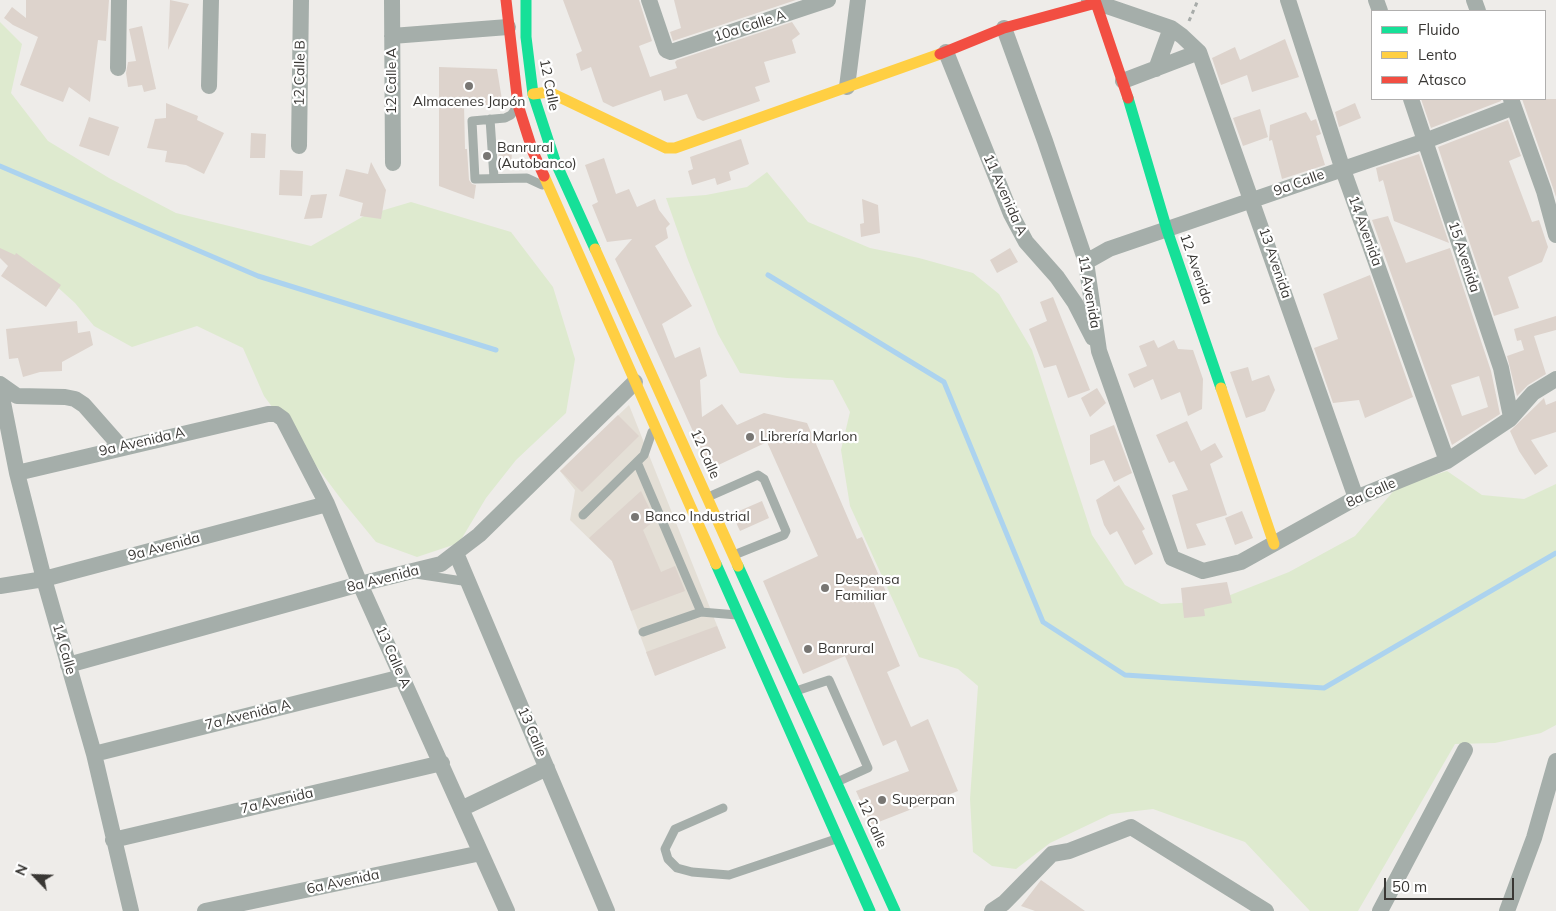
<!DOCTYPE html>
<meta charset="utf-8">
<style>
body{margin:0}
#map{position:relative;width:1556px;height:911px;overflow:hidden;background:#eeece9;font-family:Mulish,sans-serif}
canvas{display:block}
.legend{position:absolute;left:1371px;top:10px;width:175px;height:90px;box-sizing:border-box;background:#fff;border:1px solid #b0afae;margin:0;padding:6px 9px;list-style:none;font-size:15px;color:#393734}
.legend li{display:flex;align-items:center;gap:10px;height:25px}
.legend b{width:25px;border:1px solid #b0afae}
.north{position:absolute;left:10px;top:851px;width:50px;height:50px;-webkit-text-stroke:4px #fff;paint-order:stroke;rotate:294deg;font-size:14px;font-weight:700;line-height:20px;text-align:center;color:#393734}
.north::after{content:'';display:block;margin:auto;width:18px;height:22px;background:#393734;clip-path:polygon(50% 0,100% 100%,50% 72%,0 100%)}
.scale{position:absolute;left:1384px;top:878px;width:130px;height:22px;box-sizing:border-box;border:2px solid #393734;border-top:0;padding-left:6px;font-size:15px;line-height:18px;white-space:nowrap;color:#393734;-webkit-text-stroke:4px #fff;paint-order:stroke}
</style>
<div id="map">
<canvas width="1556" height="911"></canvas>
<ul class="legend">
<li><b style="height:6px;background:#16e098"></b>Fluido</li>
<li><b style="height:6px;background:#ffcf43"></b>Lento</li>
<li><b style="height:6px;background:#f24e42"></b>Atasco</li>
</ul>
<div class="north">N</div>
<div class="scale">50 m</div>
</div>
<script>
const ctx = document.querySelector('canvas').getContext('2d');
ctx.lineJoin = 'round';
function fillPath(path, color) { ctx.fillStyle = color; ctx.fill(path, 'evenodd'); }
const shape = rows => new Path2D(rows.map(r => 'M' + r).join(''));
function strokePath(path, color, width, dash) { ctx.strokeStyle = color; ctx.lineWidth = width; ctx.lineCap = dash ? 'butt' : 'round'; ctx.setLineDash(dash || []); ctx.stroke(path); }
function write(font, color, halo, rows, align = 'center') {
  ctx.font = font + ' Mulish,sans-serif'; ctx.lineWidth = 4.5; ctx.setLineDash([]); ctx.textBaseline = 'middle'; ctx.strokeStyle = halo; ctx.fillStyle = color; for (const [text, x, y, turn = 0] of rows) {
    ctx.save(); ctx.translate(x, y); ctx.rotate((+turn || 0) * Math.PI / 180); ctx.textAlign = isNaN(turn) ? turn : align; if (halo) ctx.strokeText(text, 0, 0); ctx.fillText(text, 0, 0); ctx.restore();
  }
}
fillPath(shape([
 [629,405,726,648,655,675,612,561,570,520,575,490,560,471]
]), '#e4dfd6');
fillPath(shape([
 [0,22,22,44,11,93,48,141,109,178,176,213,311,246,364,216,411,202,511,232,553,287,575,359,566,413,516,460,486,498,459,543,417,557,376,542,344,503,264,396,243,348,197,326,132,347,94,326,75,303,32,264,0,254],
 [767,172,808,222,870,248,919,258,973,273,999,294,1032,350,1092,535,1125,585,1161,604,1215,601,1289,572,1355,536,1397,487,1447,471,1482,495,1524,499,1556,484,1556,725,1541,733,1495,743,1455,744,1358,911,1310,911,1245,842,1153,809,1111,814,1050,843,1016,869,992,866,973,852,970,799,978,686,958,669,919,657,850,506,841,450,850,412,833,380,787,378,740,373,718,334,688,260,666,198,706,195,747,187]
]), '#deeacf');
strokePath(shape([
 [0,166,258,276,496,350],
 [768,275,944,382,1043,622,1125,675,1324,688,1556,553]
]), '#acd3ef', 5);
fillPath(shape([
 [26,0,109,0,106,41,98,40,90,102,69,87,63,102,20,85,38,37,13,25,4,18,12,7,26,18],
 [170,0,189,4,168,50],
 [563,0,639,0,652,41,639,46,650,77,677,68,675,62,677,60,792,22,800,34,792,40,796,53,764,62,770,82,755,87,760,101,703,121,697,118,687,94,664,101,661,90,613,107,603,102,591,67,581,71,576,54,582,51],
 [674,0,796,0,673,41,670,32,681,28],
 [142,26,156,89,144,92,142,85,128,87,126,73,128,62,136,61,129,29],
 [1285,39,1299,77,1252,92,1247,75,1221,85,1212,58,1235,47,1240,60],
 [439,67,497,69,503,106,464,104,465,149,467,149,469,180,472,184,476,185,474,199,439,186],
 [1421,99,1501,99,1501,101,1431,128],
 [1522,99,1556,99,1556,197,1553,188],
 [166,103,198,116,197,120,224,133,204,174,186,165,165,162,167,151,147,148,155,119,166,118],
 [1355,103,1361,118,1339,127,1335,112],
 [1260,109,1268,137,1243,146,1233,118],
 [1306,112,1311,121,1316,119,1321,134,1316,136,1325,165,1282,179,1272,140,1269,141,1270,125],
 [89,117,119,127,109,156,79,146],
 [1508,120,1521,156,1509,161,1532,222,1539,220,1548,247,1542,262,1508,277,1519,308,1494,316,1438,147],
 [251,133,266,134,265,158,250,158],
 [741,139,749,164,729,172,731,180,717,185,715,178,692,185,688,171,693,169,690,157],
 [498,150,512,150,511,168,500,168],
 [1419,154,1449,243,1394,221,1383,180,1379,182,1376,168],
 [604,158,616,194,629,189,637,207,655,199,659,210,670,224,666,228,668,238,655,246,692,306,662,324,675,358,700,347,707,376,700,380,702,417,722,404,737,425,764,413,807,423,857,539,862,537,887,594,873,601,900,666,887,672,911,727,928,719,958,791,871,825,856,791,909,771,896,740,883,746,845,656,803,674,763,581,818,556,767,442,710,469,615,259,632,239,607,242,592,205,598,202,585,165],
 [371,162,386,190,381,219,360,216,363,203,339,196,346,169,368,174],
 [280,170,303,171,302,196,279,195],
 [327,194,322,218,304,219,311,195],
 [862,199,878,205,880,233,861,237,860,224,864,223],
 [1388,216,1406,263,1450,248,1491,371,1500,414,1452,445,1372,220],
 [1479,376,1488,407,1462,416,1451,385],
 [0,248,15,255,16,253,61,285,46,307,1,276,8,266,0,258],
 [1010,248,1018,262,997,273,990,260],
 [1370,275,1413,397,1365,418,1359,400,1333,403,1314,348,1338,339,1323,294],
 [1053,297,1090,390,1068,398,1056,365,1044,368,1029,329,1047,321,1040,302],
 [1556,316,1556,330,1534,336,1546,374,1528,385,1517,396,1507,356,1524,350,1521,340,1517,341,1514,329],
 [77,321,78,333,90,331,93,345,62,362,62,371,40,372,23,377,18,358,9,359,6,329],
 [1154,340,1158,348,1174,340,1178,349,1193,350,1203,379,1202,409,1188,416,1180,392,1161,400,1153,379,1134,388,1128,374,1147,366,1139,346],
 [1248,367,1252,381,1269,375,1275,390,1265,411,1246,418,1230,372],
 [1097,388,1106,403,1090,417,1081,398],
 [1544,398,1546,405,1556,401,1556,432,1531,440,1548,466,1535,475,1519,451,1510,431],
 [618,415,639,436,582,492,560,471],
 [1187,421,1201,451,1215,443,1223,457,1210,464,1227,515,1196,524,1206,545,1187,549,1172,495,1188,490,1174,461,1169,463,1156,435],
 [1114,425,1132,473,1114,482,1104,460,1090,465,1090,435],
 [1119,485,1145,529,1142,531,1153,554,1135,565,1117,531,1110,535,1104,525,1096,500],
 [641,491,655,520,643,530,661,572,675,566,685,591,631,611,612,561,589,538],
 [762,501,769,518,740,531,732,514],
 [1242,511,1253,538,1235,545,1225,518],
 [1227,582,1232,603,1204,609,1205,616,1184,618,1181,588],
 [717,626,726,648,655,676,646,652],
 [1041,880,1085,911,1035,911,1021,906]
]), '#ddd3cc');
strokePath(shape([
 [1189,21,1198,0]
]), '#a8acaa', 3, [4, 4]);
strokePath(shape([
 [516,108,511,115,505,118,472,121,475,179,527,178,542,185],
 [490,119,494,178],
 [637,462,701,612],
 [708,497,758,475,764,479,786,531,784,535,734,555],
 [583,515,644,455,652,432],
 [416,574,469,582],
 [643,632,701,612,737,615],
 [796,691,829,680,868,768,837,782],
 [723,808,675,829,665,849,668,859,677,868,692,872,729,875,836,839]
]), '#a5aeaa', 9);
strokePath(shape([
 [392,0,393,163],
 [649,0,666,50,671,52,828,0],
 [1089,0,1171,28,1182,36,1199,52,1356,498],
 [1288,0,1342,167,1447,461],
 [1376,0,1380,11],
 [1474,0,1478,11],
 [1004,28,1045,141,1086,262,1099,351,1172,558,1203,571,1241,562,1356,498,1447,461,1510,419,1533,393,1556,379],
 [392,36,508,27],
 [946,52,1011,214,1026,242,1057,277,1075,303,1093,338],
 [118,68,119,0],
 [1156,69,1171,28],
 [1123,81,1199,52],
 [209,86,211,0],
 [847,87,858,0],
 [1411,99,1501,368,1511,417],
 [1511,99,1544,191,1556,235],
 [299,146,301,0],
 [1086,262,1109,249,1425,141,1514,107],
 [0,384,17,396,65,397,75,399,84,405,121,447],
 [0,387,17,473,44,579,94,754,131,911],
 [17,473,268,414,276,414,283,419,327,504,360,584,507,911],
 [456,553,607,911],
 [0,586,44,579,327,504],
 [68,665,360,584,441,564,479,535,635,382],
 [94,754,402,677],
 [463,808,547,768],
 [113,840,442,763],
 [205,911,481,853],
 [992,911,1004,903,1052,854,1069,851,1131,827,1266,911],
 [1380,911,1465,750],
 [1507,911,1534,838,1556,761]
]), '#a5aeaa', 16);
strokePath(shape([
 [526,0,526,37,533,94,555,161,595,249],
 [1128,98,1167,230,1221,388],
 [716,564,870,911],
 [738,566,895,911]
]), '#16e098', 11);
strokePath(shape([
 [533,94,549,92,666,148,675,148,940,54],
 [544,176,716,564],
 [595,249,738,566],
 [1221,388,1274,544]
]), '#ffcf43', 11);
strokePath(shape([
 [506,0,518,105,533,152,544,176],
 [940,54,1004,28,1096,3,1128,98]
]), '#f24e42', 11);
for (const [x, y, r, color] of [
 [469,86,5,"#787673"],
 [487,156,5,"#787673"],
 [750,437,5,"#787673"],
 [635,517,5,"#787673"],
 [825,588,5,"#787673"],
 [808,649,5,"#787673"],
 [882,800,5,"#787673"]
]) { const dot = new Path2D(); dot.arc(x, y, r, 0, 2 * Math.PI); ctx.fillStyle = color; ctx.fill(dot); strokePath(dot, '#fff', 2); }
write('14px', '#393734', '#fff', [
 ["10a Calle A",750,26,-18],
 ["12 Calle B",300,73,-89],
 ["12 Calle A",392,81,-90],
 ["12 Calle",549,85,79],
 ["9a Calle",1299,183,-20],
 ["11 Avenida A",1005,195,66],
 ["14 Avenida",1365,231,70],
 ["15 Avenida",1464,257,72],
 ["13 Avenida",1275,263,71],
 ["12 Avenida",1196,269,71],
 ["11 Avenida",1089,292,80],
 ["9a Avenida A",142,442,-13],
 ["12 Calle",705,454,66],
 ["8a Calle",1371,493,-24],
 ["9a Avenida",164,547,-15],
 ["8a Avenida",383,579,-14],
 ["14 Calle",64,649,74],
 ["13 Calle A",393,657,66],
 ["7a Avenida A",248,715,-14],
 ["13 Calle",532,732,67],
 ["7a Avenida",277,801,-13],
 ["12 Calle",872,823,66],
 ["6a Avenida",343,882,-12]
]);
write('14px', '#393734', '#fff', [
 ["Almacenes Japón",469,102,"center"],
 ["Banrural",497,148],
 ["(Autobanco)",497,164],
 ["Librería Marlon",760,437],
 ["Banco Industrial",645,517],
 ["Despensa",835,580],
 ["Familiar",835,596],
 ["Banrural",818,649],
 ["Superpan",892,800]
], 'left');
</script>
